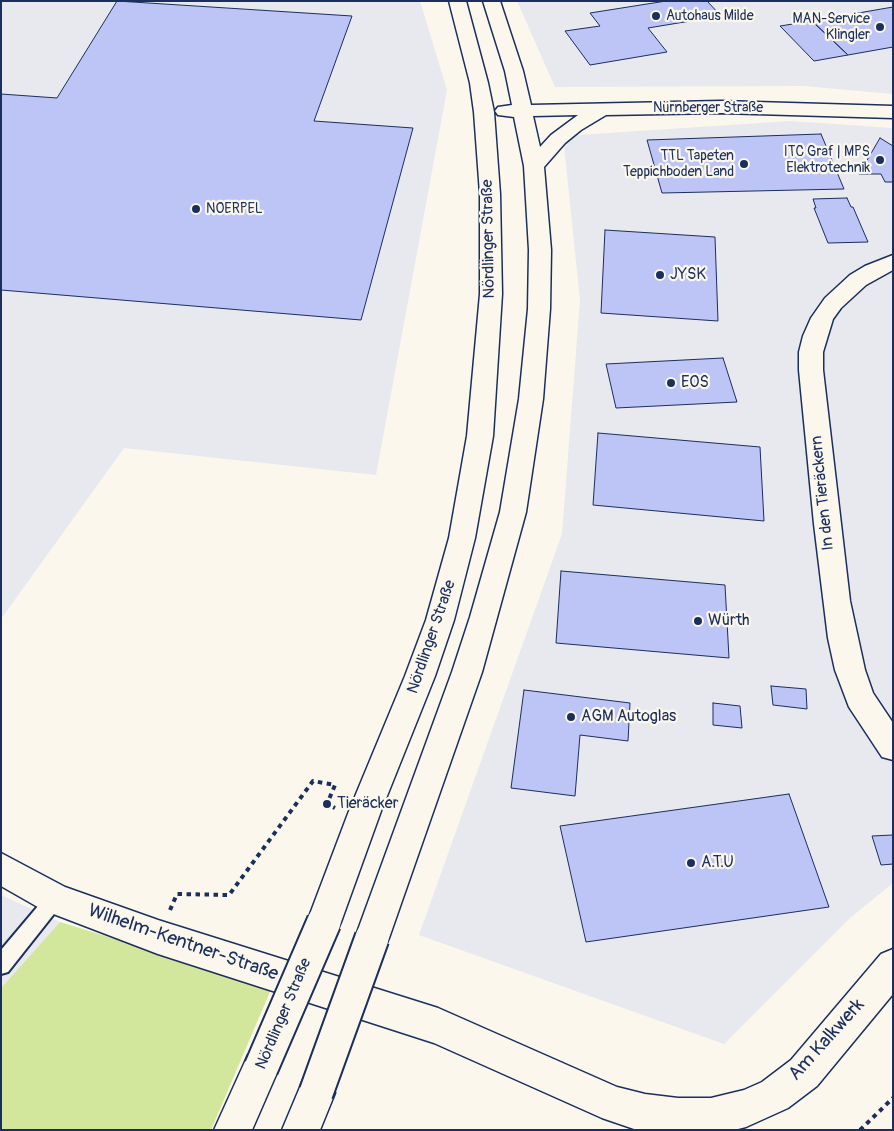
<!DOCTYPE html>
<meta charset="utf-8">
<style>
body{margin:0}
#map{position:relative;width:894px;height:1131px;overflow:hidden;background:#fbf7ec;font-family:Pangolin,sans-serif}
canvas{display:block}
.frame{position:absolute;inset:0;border:2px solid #1b2f5e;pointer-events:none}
</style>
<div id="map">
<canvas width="894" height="1131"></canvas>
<div class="frame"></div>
</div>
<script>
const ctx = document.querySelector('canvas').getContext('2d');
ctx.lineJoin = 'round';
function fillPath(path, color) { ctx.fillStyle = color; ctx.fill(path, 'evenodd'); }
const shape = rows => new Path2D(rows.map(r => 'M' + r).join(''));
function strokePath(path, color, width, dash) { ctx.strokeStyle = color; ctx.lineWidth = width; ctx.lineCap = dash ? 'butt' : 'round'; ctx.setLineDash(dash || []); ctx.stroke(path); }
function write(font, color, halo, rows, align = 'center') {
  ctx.font = font + ' Pangolin,sans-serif'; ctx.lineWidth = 4.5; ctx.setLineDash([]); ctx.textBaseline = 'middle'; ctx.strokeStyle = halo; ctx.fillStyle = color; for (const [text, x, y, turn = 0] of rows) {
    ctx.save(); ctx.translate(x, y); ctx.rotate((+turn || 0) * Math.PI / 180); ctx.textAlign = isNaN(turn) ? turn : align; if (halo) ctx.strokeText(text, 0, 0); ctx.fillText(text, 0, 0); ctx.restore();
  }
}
fillPath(shape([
 [1,1,420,1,447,90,376,475,124,448,1,619],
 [517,1,893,1,893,94,804,86,555,87],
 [790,121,893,128,893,883,850,918,724,1044,419,935,562,534,580,300,563,136],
 [1,895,60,922,1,988]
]), '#e8e8ef');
fillPath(shape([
 [60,922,272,987,211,1130,1,1130,1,988]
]), '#d3e79c');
const building = shape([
 [117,1,352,16,314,121,413,128,361,320,1,290,1,94,57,98,117,1],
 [666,1,707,1,721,16,648,28,667,52,590,65,565,31,600,26,590,13,666,1],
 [893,7,893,47,848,55,812,21,893,7],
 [812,21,848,55,814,61,780,26,812,21],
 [821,134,844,189,662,193,647,140,821,134],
 [880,138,893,146,893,182,885,182,881,174,859,174,880,138],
 [847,198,851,207,853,207,868,242,828,243,814,208,816,208,813,199,847,198],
 [605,230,715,237,718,321,601,313,605,230],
 [723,358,737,402,616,408,606,364,723,358],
 [598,433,760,447,764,521,593,505,598,433],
 [561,571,725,585,729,658,556,643,561,571],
 [771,686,806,689,807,709,773,705,771,686],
 [524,690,630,703,628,741,580,735,575,796,511,788,524,690],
 [713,703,740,706,742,728,713,725,713,703],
 [789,794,829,907,586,942,560,826,789,794],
 [893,835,893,864,881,865,872,836,893,835]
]);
fillPath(building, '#bdc4f6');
strokePath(building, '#1b2f5e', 1);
const lane = shape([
 [55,890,61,893,64,899,61,905,8,972,1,974,1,950,49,893,55,890]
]);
const street = shape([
 [893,255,893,270,866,285,841,308,833,319,823,352,823,370,850,601,865,670,873,693,893,723,893,760,882,757,849,707,835,670,828,638,814,524,799,370,799,352,803,336,811,318,825,298,850,275,865,266,893,255],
 [1,853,65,887,158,920,438,1008,617,1087,645,1094,678,1098,711,1098,744,1090,762,1082,791,1060,881,954,893,949,893,994,817,1086,788,1108,746,1127,734,1130,637,1130,602,1118,434,1043,158,954,43,910,1,886,1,853]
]);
const primary = shape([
 [449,1,466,1,488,83,494,112,500,194,502,294,493,436,475,538,454,620,435,676,381,811,341,922,336,934,324,938,312,934,307,922,349,811,405,676,426,620,449,538,467,436,480,294,480,194,474,112,470,83,449,1],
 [483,1,500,1,523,71,531,105,721,101,893,106,893,118,721,113,606,115,581,130,565,143,544,167,551,250,550,309,543,399,526,512,482,672,389,938,384,950,372,955,360,950,355,938,452,672,470,617,500,512,519,399,528,309,529,250,524,166,514,117,498,115,495,111,498,107,512,105,505,71,483,1],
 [578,115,551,135,540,147,533,116,578,115],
 [261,1050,274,1055,279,1068,252,1130,214,1130,248,1055,261,1050],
 [316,1074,329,1080,335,1093,320,1130,282,1130,303,1080,316,1074]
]);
strokePath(lane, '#1b2f5e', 4);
strokePath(street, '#1b2f5e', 3);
strokePath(primary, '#1b2f5e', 3);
strokePath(shape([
 [170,910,177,894,229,895,313,781,335,785,327,804,335,808],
 [860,1130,893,1098]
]), '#1b2f5e', 4, [4.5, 4.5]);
fillPath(lane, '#fbf7ec');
fillPath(street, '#fbf7ec');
fillPath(primary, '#fbf7ec');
const primaryBridge = shape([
 [261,1068,324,922],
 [316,1093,372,938]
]);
strokePath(primaryBridge, '#1b2f5e', 37, []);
strokePath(primaryBridge, '#fbf7ec', 33);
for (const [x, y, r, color] of [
 [656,16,5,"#1b2f5e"],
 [880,27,5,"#1b2f5e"],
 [880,160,5,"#1b2f5e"],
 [744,164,5,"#1b2f5e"],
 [196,209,5,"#1b2f5e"],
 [660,275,5,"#1b2f5e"],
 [671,383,5,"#1b2f5e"],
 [698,621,5,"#1b2f5e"],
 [571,717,5,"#1b2f5e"],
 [327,804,5,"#1b2f5e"],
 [691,863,5,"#1b2f5e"]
]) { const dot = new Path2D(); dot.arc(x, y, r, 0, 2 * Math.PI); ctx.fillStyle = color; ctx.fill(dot); strokePath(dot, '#fbf7ec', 2); }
write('14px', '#1b2f5e', '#fbf7ec', [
 ["Autohaus Milde",666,16,"left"],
 ["MAN-Service",870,19],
 ["Klingler",870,35],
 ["ITC Graf | MPS",870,152],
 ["Elektrotechnik",870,168],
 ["TTL Tapeten",734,156],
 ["Teppichboden Land",734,172],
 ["NOERPEL",206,209,"left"]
], 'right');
write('14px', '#1b2f5e', '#fbf7ec', [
 ["Nürnberger Straße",708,108]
]);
write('16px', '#1b2f5e', '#fbf7ec', [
 ["Nördlinger Straße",489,239,-91],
 ["In den Tieräckern",823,493,-96],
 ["Nördlinger Straße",432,637,-71],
 ["Nördlinger Straße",284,1014,-67]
]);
write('16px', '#1b2f5e', '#fbf7ec', [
 ["JYSK",670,275],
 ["EOS",681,383],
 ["Würth",708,621],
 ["AGM Autoglas",581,717],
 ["Tieräcker",337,804],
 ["A.T.U",701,863]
], 'left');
write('19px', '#1b2f5e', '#fbf7ec', [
 ["Wilhelm-Kentner-Straße",183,943,19],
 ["Am Kalkwerk",827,1040,-48]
]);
</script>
